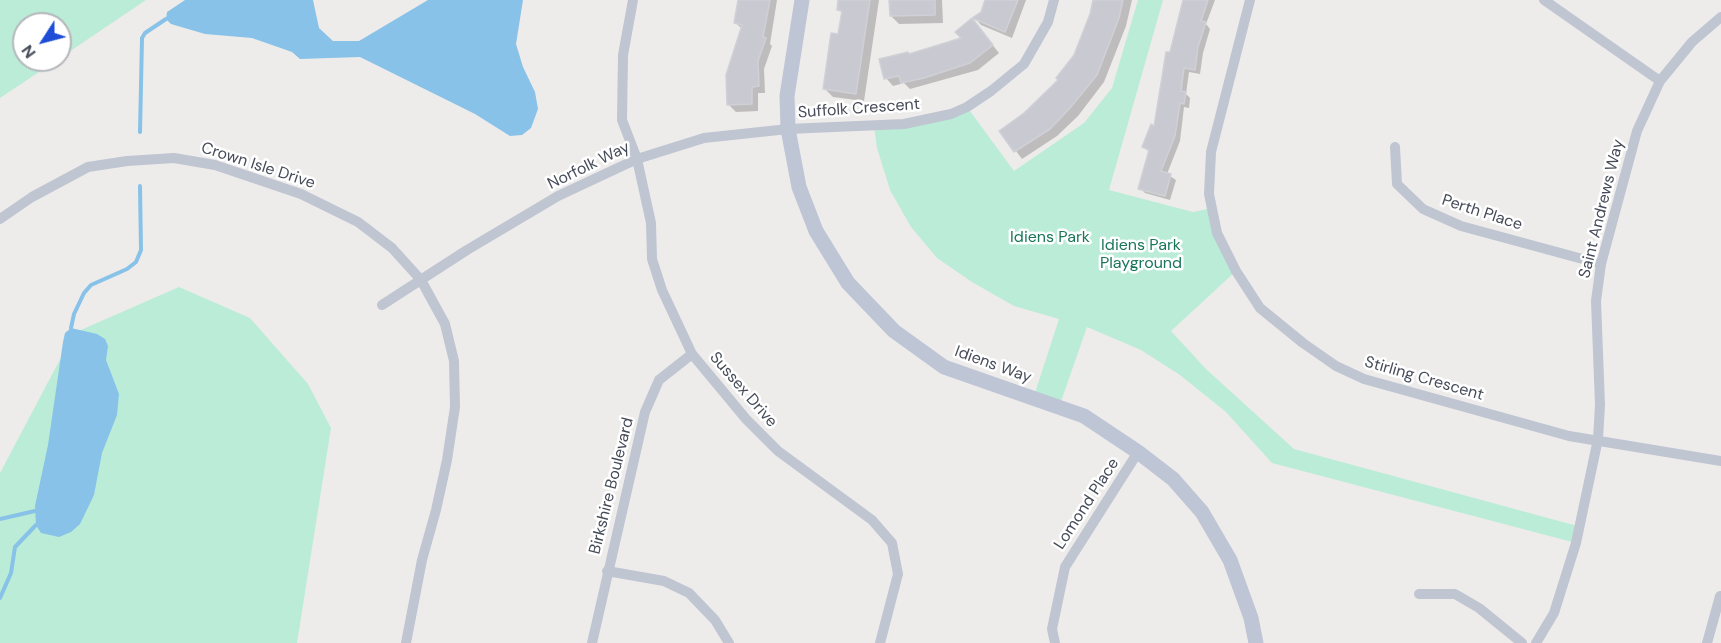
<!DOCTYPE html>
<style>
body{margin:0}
#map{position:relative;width:1721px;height:643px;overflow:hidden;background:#eeeceb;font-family:"DM Sans",sans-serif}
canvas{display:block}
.north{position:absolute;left:12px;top:12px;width:60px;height:60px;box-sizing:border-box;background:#fff;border:2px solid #b5b7bc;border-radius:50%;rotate:234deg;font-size:16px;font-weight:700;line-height:24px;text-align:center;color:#454b58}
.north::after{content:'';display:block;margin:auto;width:21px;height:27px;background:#1e4cd6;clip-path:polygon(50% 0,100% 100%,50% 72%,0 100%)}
</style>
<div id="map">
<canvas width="1721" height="643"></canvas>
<div class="north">N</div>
</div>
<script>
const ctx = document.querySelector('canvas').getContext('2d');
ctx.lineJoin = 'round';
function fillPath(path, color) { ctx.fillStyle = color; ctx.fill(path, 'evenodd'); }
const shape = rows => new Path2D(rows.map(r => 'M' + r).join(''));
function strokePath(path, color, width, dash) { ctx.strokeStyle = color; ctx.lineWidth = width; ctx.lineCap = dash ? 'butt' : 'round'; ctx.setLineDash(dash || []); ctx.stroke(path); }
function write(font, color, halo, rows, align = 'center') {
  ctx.font = font + ' "DM Sans",sans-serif'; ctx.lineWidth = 5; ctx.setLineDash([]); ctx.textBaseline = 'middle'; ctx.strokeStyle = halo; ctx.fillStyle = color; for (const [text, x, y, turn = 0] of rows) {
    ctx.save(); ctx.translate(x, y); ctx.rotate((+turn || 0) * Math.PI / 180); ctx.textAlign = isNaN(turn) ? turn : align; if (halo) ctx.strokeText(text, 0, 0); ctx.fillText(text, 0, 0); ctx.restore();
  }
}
fillPath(shape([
 [0,0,146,0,60,58,60,24,24,24,24,60,57,60,0,98],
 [1138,0,1163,0,1109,190,1193,212,1212,208,1236,271,1171,331,1206,369,1294,449,1581,527,1576,543,1272,463,1226,412,1180,375,1141,350,1087,327,1059,407,1033,399,1059,319,1014,306,972,282,937,258,911,227,890,190,877,148,874,126,967,107,1014,171,1084,123,1112,88],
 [179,287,250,318,308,384,331,428,297,643,0,643,0,473,74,333]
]), '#baecd7');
fillPath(shape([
 [185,0,313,0,319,28,333,41,359,41,428,0,523,0,516,44,523,67,535,92,538,109,531,128,522,135,510,136,475,114,360,57,300,59,292,52,252,38,205,34,171,24,166,19,167,12],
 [71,328,97,334,105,339,108,346,106,360,119,394,117,415,102,453,94,495,80,524,71,532,59,537,41,533,36,525,35,506,48,445,63,342,65,333]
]), '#88c2e8');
fillPath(shape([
 [740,0,777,0,770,44,772,46,764,69,765,93,758,93,758,111,736,112,729,105,742,29,736,23],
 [840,0,879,0,864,101,833,97,825,89,843,14,839,9],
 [891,0,942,0,943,23,899,24,891,16],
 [987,0,1026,0,1012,38,981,25,975,18,982,13],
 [1095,0,1132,0,1126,26,1104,82,1078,116,1057,136,1022,159,1001,131,1025,115,1060,81,1075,55],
 [1185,0,1215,0,1206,24,1210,29,1203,53,1200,74,1189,72,1186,94,1190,98,1189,108,1184,107,1180,141,1167,174,1176,180,1170,200,1145,193,1140,188,1150,153,1144,147,1156,128,1171,54],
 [979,28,999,53,978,70,910,89,904,83,893,86,886,78,910,56,963,39]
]), '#0003');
strokePath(shape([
 [140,132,142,38,145,33,166,19],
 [71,328,74,314,84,293,91,285,127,269,136,262,141,250,140,186],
 [0,519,35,511],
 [0,598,11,573,15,547,36,525]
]), '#88c2e8', 4);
const building = shape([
 [738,0,770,0,763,37,766,38,758,61,759,86,752,87,752,104,727,105,726,75,742,25,734,23,738,0],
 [838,0,870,0,856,94,823,89,831,33,838,34,842,11,837,10,838,0],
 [889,0,935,0,935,15,890,16,889,0],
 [985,0,1018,0,1005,32,972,18,981,12,985,0],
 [1093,0,1123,0,1119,18,1097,75,1070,108,1050,129,1014,152,999,131,1024,113,1058,80,1056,78,1074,55,1090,14,1093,0],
 [1183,0,1208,0,1201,21,1206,22,1198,47,1195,70,1184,68,1181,91,1186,92,1184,104,1180,103,1175,136,1161,171,1171,174,1165,196,1138,189,1149,150,1142,147,1151,124,1154,126,1166,52,1170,52,1183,0],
 [972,18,993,45,970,63,924,78,901,83,899,76,884,79,879,59,908,52,909,54,961,38,955,32,972,18]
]);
fillPath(building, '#c9c9d1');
strokePath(building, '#d0d0d7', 1.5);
strokePath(shape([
 [633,0,623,55,622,120,637,159,651,223,652,259,662,290,692,354,746,419,778,451,872,520,892,543,898,574,880,643],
 [1250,0,1211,152,1209,194,1217,233,1236,271,1260,308,1303,343,1336,366,1364,379,1569,436,1721,461],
 [1544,0,1660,81],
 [1395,147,1397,184,1423,209,1461,226,1601,264],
 [0,219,32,197,88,167,127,161,174,158,215,165,301,194,358,222,392,248,421,280,445,324,454,361,455,407,447,460,436,510,422,560,406,643],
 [382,305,467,250,558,196,637,159,704,138,788,129,904,124,951,114,967,107,991,91,1024,64,1048,22,1054,0],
 [607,571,664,581,689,593,715,620,729,643],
 [1419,594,1455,594,1479,608,1522,643],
 [592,643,645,412,659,380,692,354],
 [1055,643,1052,629,1065,567,1138,452],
 [1536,643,1554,613,1576,543,1598,439,1600,405,1596,301,1601,264,1637,131,1660,81,1692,42,1721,17],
 [1707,643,1720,596]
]), '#bfc5d1', 10);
strokePath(shape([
 [802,0,787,96,788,129,799,187,816,231,848,283,894,331,944,367,1084,416,1138,452,1173,479,1202,512,1230,560,1251,618,1256,643]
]), '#bec5d5', 15);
write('16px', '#454b58', '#fff', [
 ["Suffolk Crescent",859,109,-4],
 ["Crown Isle Drive",258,166,18],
 ["Norfolk Way",589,166,-26],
 ["Saint Andrews Way",1602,209,-76],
 ["Perth Place",1482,213,18],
 ["Idiens Way",993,365,20],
 ["Stirling Crescent",1424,379,16],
 ["Sussex Drive",743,390,49],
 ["Birkshire Boulevard",612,486,-76],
 ["Lomond Place",1087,504,-57]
]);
write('16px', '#197659', '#fff', [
 ["Idiens Park",1050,238],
 ["Idiens Park",1141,246],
 ["Playground",1141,264]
]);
</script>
